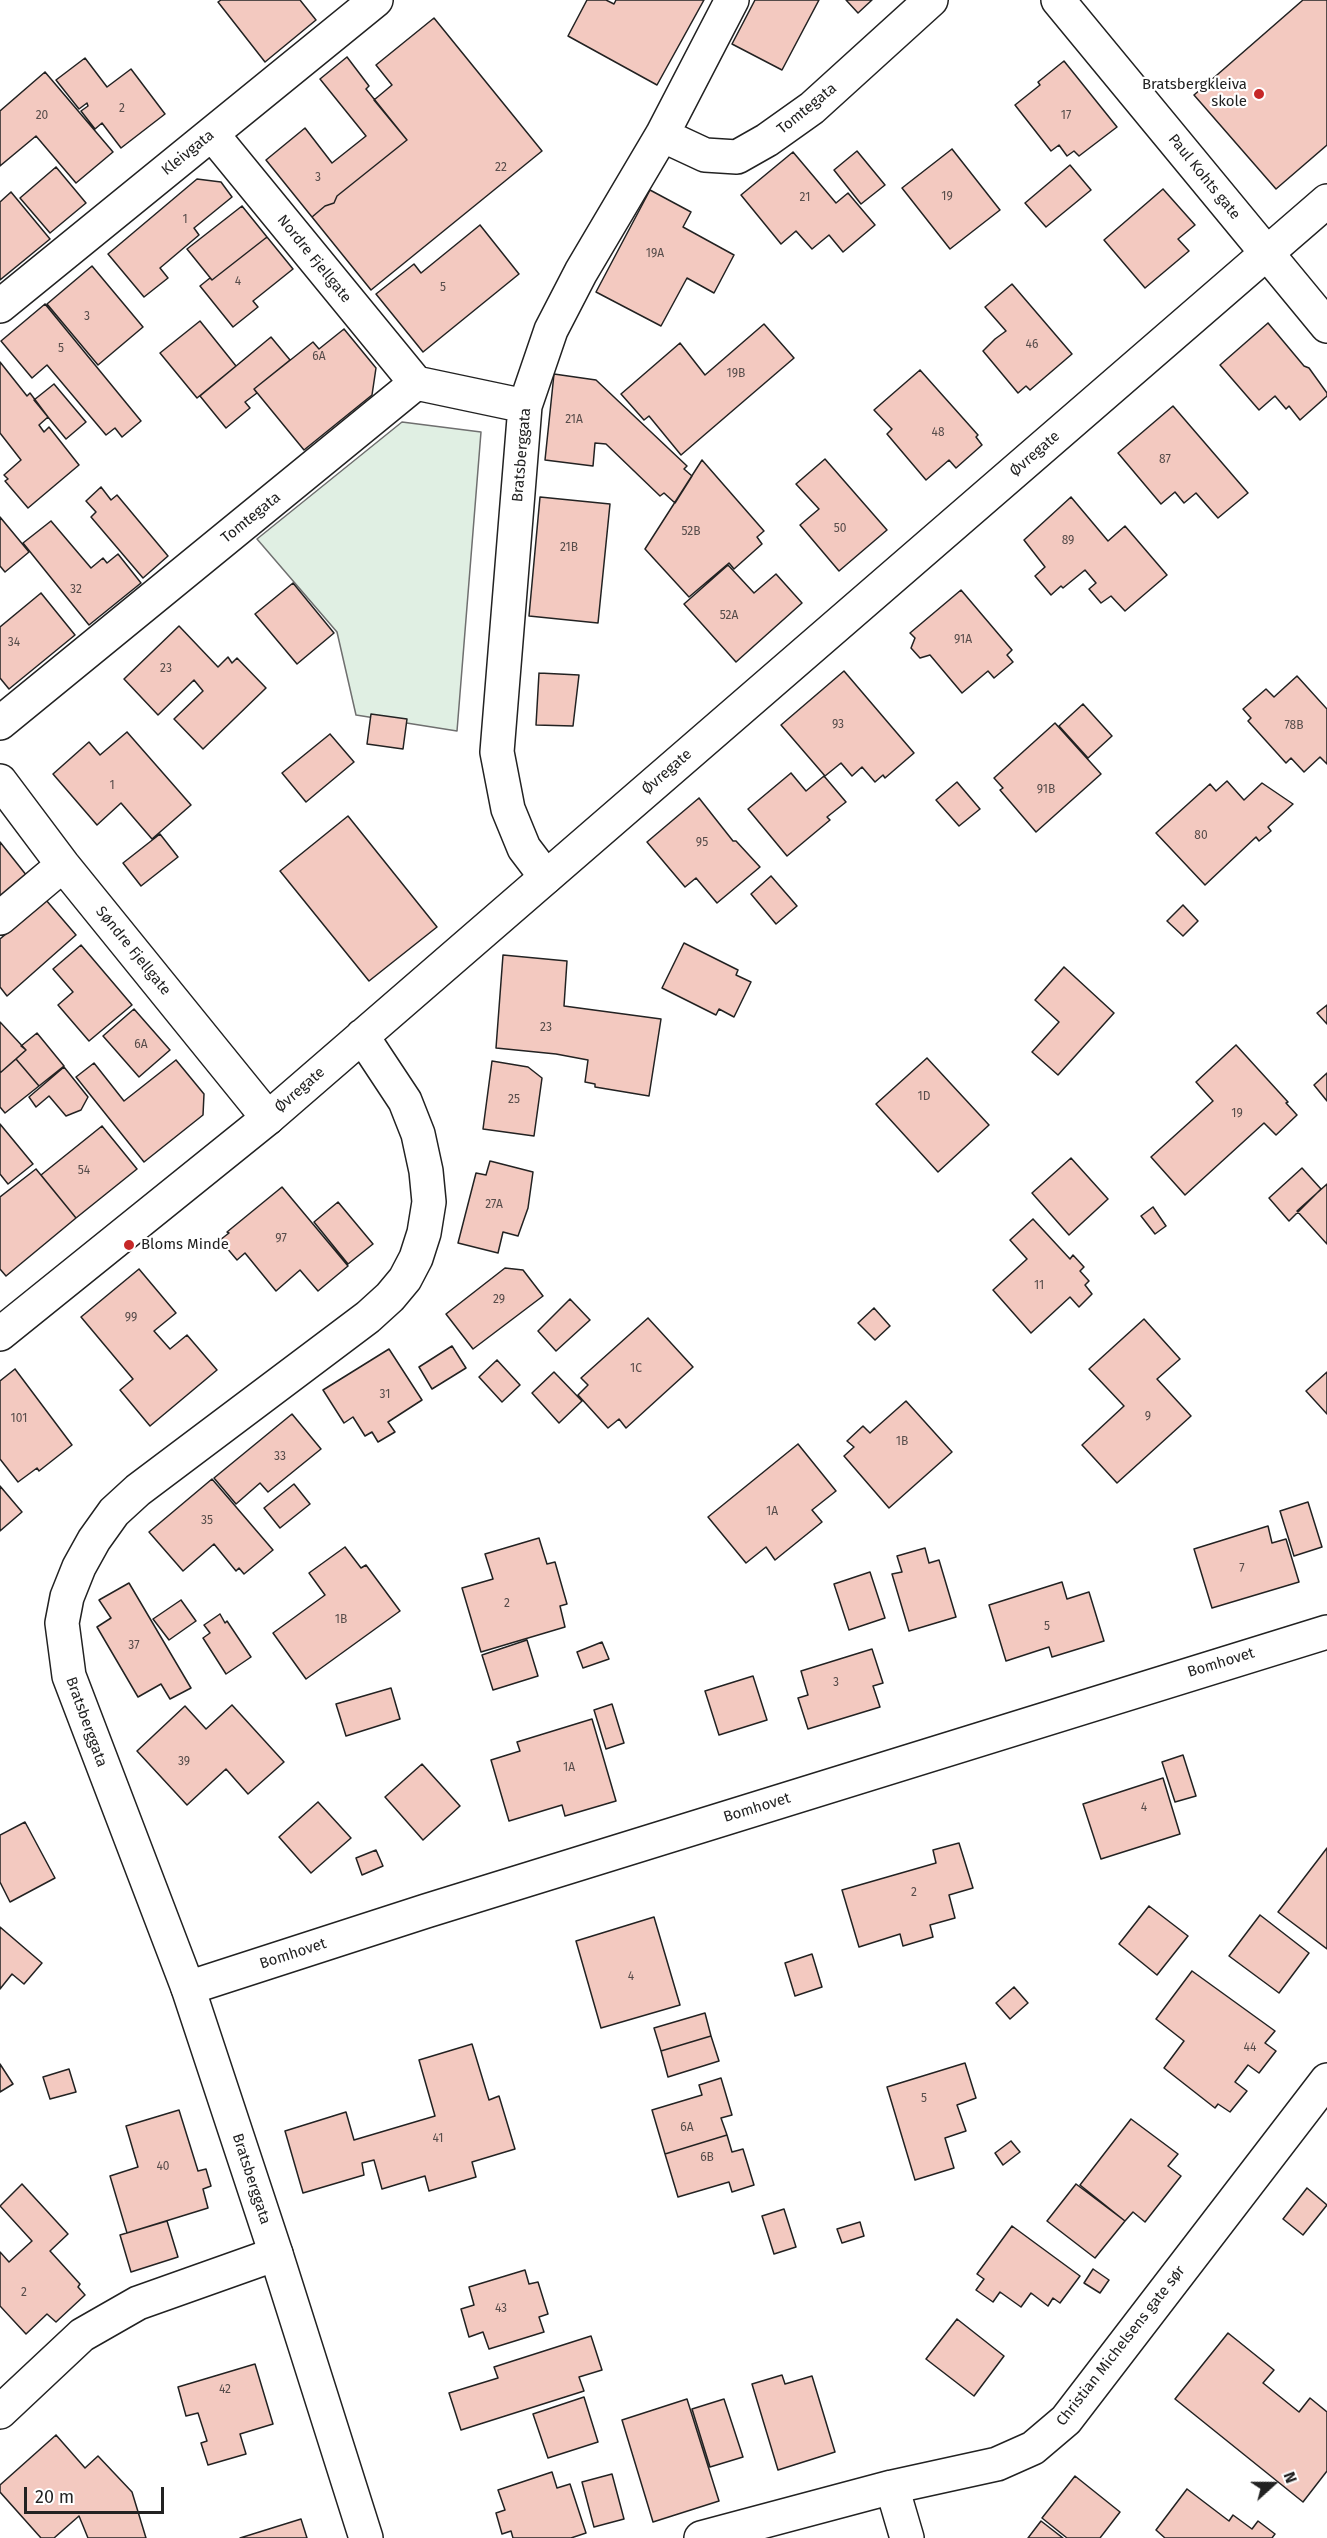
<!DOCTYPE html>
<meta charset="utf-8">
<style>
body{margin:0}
#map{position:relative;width:1327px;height:2538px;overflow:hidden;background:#fff;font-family:"Fira Sans",sans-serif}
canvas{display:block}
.north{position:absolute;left:1243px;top:2454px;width:60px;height:60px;-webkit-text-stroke:4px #fff;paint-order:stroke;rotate:69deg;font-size:16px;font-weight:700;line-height:24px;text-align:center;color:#222}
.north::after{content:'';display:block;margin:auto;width:21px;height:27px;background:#222;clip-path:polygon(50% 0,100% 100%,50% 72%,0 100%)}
.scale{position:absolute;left:24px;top:2487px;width:140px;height:27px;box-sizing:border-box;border:3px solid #222;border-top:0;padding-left:8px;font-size:18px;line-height:21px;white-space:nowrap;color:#222;-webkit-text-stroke:4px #fff;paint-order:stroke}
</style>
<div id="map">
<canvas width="1327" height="2538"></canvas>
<div class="north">N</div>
<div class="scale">20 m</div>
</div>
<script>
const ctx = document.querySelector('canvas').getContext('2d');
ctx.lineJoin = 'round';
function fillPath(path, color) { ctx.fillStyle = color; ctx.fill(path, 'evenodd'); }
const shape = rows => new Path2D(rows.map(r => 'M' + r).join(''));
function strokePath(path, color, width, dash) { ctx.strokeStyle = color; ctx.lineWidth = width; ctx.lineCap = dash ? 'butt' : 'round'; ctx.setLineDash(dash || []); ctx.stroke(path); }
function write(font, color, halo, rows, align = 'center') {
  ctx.font = font + ' "Fira Sans",sans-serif'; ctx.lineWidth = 4.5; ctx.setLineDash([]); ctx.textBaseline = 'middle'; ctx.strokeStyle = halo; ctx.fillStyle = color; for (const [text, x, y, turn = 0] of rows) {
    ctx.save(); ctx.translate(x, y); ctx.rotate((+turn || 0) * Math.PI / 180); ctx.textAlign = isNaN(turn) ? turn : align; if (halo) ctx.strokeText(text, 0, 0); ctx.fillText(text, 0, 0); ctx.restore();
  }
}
const green = shape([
 [402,422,481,432,457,731,356,715,337,632,257,539,402,422]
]);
fillPath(green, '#e0efe3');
strokePath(green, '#6f6f6f', 1.5);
const building = shape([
 [221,0,300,0,316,20,265,62,218,2,221,0],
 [587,0,606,0,614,4,616,0,704,0,657,85,568,36,587,0],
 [755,0,819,0,782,70,732,44,755,0],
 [846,0,872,0,858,13,846,0],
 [1303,0,1327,0,1327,145,1276,189,1194,95,1303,0],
 [434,18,542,151,371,290,312,217,325,206,334,203,337,196,407,140,374,100,392,85,376,65,434,18],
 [347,57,369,86,366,89,407,140,337,196,334,203,325,206,312,217,266,160,305,128,332,163,366,136,320,79,347,57],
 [85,58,107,87,131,69,165,114,121,148,102,123,95,129,81,111,88,106,87,103,79,109,56,80,85,58],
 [1064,61,1117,127,1079,156,1074,151,1067,156,1059,145,1051,151,1015,105,1040,85,1038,82,1064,61],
 [45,72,113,152,76,183,36,136,0,166,0,111,45,72],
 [952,149,1000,210,950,249,902,188,952,149],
 [857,151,885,185,861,204,834,170,857,151],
 [793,152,836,203,848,193,875,225,843,252,829,235,812,249,796,231,781,244,741,195,793,152],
 [1070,165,1091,190,1046,227,1025,203,1070,165],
 [56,167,86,203,50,233,20,198,56,167],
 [197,179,221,182,232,197,194,228,199,235,160,268,168,278,144,297,108,254,197,179],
 [1163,189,1195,225,1178,239,1189,251,1145,288,1104,240,1163,189],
 [650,190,691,212,683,227,734,255,714,293,687,278,661,326,596,292,650,190],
 [11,192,50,239,0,280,0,202,11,192],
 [242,206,267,237,212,280,187,249,242,206],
 [480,225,519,274,423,352,376,294,414,264,421,273,480,225],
 [267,237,293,269,253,301,258,307,233,327,200,286,210,278,212,280,267,237],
 [92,266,143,327,98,365,47,304,92,266],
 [1012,284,1072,354,1030,390,1026,386,1018,393,983,351,995,339,1006,331,985,307,1012,284],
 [45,304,141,421,122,437,115,428,106,435,47,365,32,378,1,341,45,304],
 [200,321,236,366,197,398,160,353,200,321],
 [1268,323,1304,366,1309,368,1327,393,1327,396,1300,420,1289,406,1286,409,1275,396,1259,410,1220,365,1268,323],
 [764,324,794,358,681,455,649,416,644,420,621,394,680,343,705,375,764,324],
 [344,329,376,368,372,395,304,450,254,389,313,342,319,349,344,329],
 [271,337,290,360,254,389,257,393,245,402,250,408,226,428,200,396,271,337],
 [0,362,27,396,30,393,48,417,39,425,44,432,49,427,79,465,28,508,5,481,8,479,4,475,21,460,0,433,0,362],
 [920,370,978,435,976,437,982,445,956,468,949,460,926,480,887,434,892,429,874,410,920,370],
 [554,374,596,380,687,466,684,469,692,476,675,503,664,493,660,496,606,444,595,443,593,466,545,460,554,374],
 [54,384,86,422,66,439,34,400,54,384],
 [1173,406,1248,493,1218,518,1196,493,1184,503,1175,492,1161,504,1118,453,1173,406],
 [825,459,887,530,839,571,800,525,819,509,796,484,825,459],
 [702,460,764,531,757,537,762,544,734,569,729,563,689,597,645,549,702,460],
 [101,487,111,500,117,495,168,556,143,578,91,517,96,512,86,501,101,487],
 [540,497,610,504,598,623,529,616,540,497],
 [1071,497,1108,541,1125,526,1167,575,1125,611,1111,596,1101,603,1089,589,1096,583,1085,570,1063,588,1061,586,1051,595,1035,576,1045,567,1024,540,1071,497],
 [0,517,29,552,5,572,0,566,0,517],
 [51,521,91,568,103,558,107,563,118,554,141,583,89,625,23,543,51,521],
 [728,565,754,593,776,574,802,603,736,662,684,604,728,565],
 [293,583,334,633,297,664,255,614,293,583],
 [961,590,1012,650,1007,655,1013,662,994,678,988,671,962,693,930,655,920,658,911,648,915,638,910,633,961,590],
 [41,593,75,635,9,689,0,678,0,627,41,593],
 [179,626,218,667,228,657,232,663,237,658,266,688,203,749,174,719,203,691,194,680,158,715,124,679,179,626],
 [844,671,914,753,885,778,883,775,875,782,862,767,852,776,841,763,825,776,781,725,844,671],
 [539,673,579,675,573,726,536,725,539,673],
 [1297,676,1327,709,1327,764,1320,757,1304,772,1291,758,1286,763,1248,721,1251,718,1243,709,1266,689,1274,697,1297,676],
 [1083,704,1112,736,1088,758,1059,726,1083,704],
 [371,714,407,719,403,749,367,744,371,714],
 [1055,723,1101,774,1036,832,1000,790,1003,788,994,778,1055,723],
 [127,732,191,805,152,839,121,803,97,825,53,774,89,742,100,755,127,732],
 [330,734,354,762,306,802,282,773,330,734],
 [791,773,806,791,824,776,846,802,827,817,830,820,787,856,748,809,791,773],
 [1227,781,1244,800,1262,783,1293,804,1268,827,1271,831,1259,841,1256,837,1205,885,1156,833,1210,784,1216,791,1227,781],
 [957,782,980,809,959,826,936,800,957,782],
 [699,798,733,841,736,841,760,867,717,903,696,878,685,887,647,842,699,798],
 [348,816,437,927,369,981,280,871,348,816],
 [160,834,178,857,141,886,123,863,160,834],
 [0,842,27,876,0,898,0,842],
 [771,876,797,906,776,924,751,894,771,876],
 [46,900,76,935,7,996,0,987,0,939,46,900],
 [1183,905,1198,921,1183,936,1167,921,1183,905],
 [684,943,738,970,736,975,751,982,734,1017,719,1009,716,1015,662,988,684,943],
 [81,945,132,1005,89,1041,58,1005,73,992,53,969,81,945],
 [503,955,567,961,564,1006,661,1019,649,1096,595,1087,595,1084,585,1082,588,1060,556,1054,496,1048,503,955],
 [1064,967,1114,1013,1058,1075,1032,1052,1059,1022,1035,1000,1064,967],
 [1327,1005,1327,1024,1317,1013,1327,1005],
 [134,1009,170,1050,139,1077,103,1036,134,1009],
 [0,1022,26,1050,0,1073,0,1022],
 [37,1033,64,1066,39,1086,16,1059,26,1050,21,1046,37,1033],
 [1236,1045,1288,1102,1286,1103,1297,1115,1276,1135,1264,1123,1185,1195,1151,1157,1213,1101,1196,1082,1236,1045],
 [927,1058,989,1125,938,1172,876,1104,927,1058],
 [16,1059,39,1086,5,1113,0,1107,0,1073,16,1059],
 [176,1060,204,1094,203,1115,144,1162,76,1077,94,1063,124,1101,176,1060],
 [492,1061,528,1067,542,1078,534,1136,483,1129,492,1061],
 [64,1067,88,1097,81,1110,66,1116,49,1096,36,1107,29,1097,64,1067],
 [1327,1073,1327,1101,1314,1085,1327,1073],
 [0,1124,33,1164,8,1184,0,1174,0,1124],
 [102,1126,137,1169,76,1218,41,1175,102,1126],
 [1071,1158,1108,1199,1069,1235,1032,1193,1071,1158],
 [490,1161,533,1172,528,1208,518,1236,503,1232,498,1253,458,1243,476,1173,486,1175,490,1161],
 [1302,1168,1321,1189,1289,1221,1269,1198,1302,1168],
 [36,1169,76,1218,6,1276,0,1269,0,1197,36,1169],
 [1327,1184,1327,1244,1297,1211,1327,1184],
 [282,1187,348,1266,318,1291,300,1270,276,1291,245,1253,237,1260,220,1240,229,1233,227,1232,282,1187],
 [338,1202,373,1244,348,1264,314,1222,338,1202],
 [1153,1207,1166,1226,1155,1234,1141,1216,1153,1207],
 [1033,1219,1070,1259,1073,1255,1084,1267,1080,1271,1089,1281,1085,1285,1092,1294,1079,1307,1070,1297,1031,1333,993,1290,1027,1259,1010,1240,1033,1219],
 [505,1268,523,1270,543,1296,473,1349,446,1314,505,1268],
 [139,1269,176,1313,154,1331,170,1349,187,1335,217,1370,150,1426,120,1390,133,1379,81,1317,139,1269],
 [570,1299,590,1320,556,1351,538,1331,570,1299],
 [874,1308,890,1326,875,1340,858,1323,874,1308],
 [648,1318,693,1367,626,1428,619,1419,608,1428,578,1395,588,1385,581,1378,648,1318],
 [1144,1319,1180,1359,1157,1379,1191,1416,1117,1483,1082,1445,1124,1406,1089,1369,1144,1319],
 [452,1346,466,1368,432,1389,419,1367,452,1346],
 [389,1349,422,1400,388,1422,395,1432,378,1442,372,1432,365,1436,353,1417,344,1423,323,1390,389,1349],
 [497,1360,520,1385,502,1402,479,1377,497,1360],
 [15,1369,72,1445,39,1471,37,1468,18,1482,0,1459,0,1381,15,1369],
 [554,1372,582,1401,559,1423,532,1393,554,1372],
 [1327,1372,1327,1414,1306,1391,1327,1372],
 [906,1401,952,1452,889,1508,844,1456,854,1447,847,1441,863,1426,870,1433,906,1401],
 [292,1414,321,1449,268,1492,260,1483,236,1504,214,1478,292,1414],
 [798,1444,836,1491,812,1510,822,1522,775,1560,766,1547,746,1563,708,1517,798,1444],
 [212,1479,273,1550,244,1574,239,1568,236,1571,214,1544,183,1571,149,1532,212,1479],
 [294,1484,310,1504,280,1528,264,1508,294,1484],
 [0,1486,22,1512,0,1531,0,1486],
 [1308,1502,1322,1547,1294,1556,1280,1511,1308,1502],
 [1268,1526,1272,1543,1286,1539,1299,1582,1212,1608,1194,1549,1268,1526],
 [539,1538,547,1564,555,1562,567,1604,560,1606,565,1627,481,1652,462,1588,493,1579,485,1554,539,1538],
 [345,1547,361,1568,366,1565,400,1611,306,1679,273,1633,325,1595,309,1573,345,1547],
 [925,1548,929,1563,939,1560,956,1617,909,1631,892,1574,902,1572,897,1556,925,1548],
 [870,1572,885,1618,849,1630,834,1584,870,1572],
 [1062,1582,1067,1599,1089,1592,1104,1641,1052,1657,1049,1647,1006,1661,989,1605,1062,1582],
 [129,1583,191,1688,170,1699,161,1684,138,1697,97,1627,111,1618,99,1600,129,1583],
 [181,1600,196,1621,169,1640,153,1619,181,1600],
 [220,1614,225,1623,227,1621,251,1657,226,1674,203,1638,210,1633,204,1625,220,1614],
 [527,1640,538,1676,493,1690,482,1655,527,1640],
 [602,1642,609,1659,583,1668,577,1652,602,1642],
 [872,1649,883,1683,873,1686,880,1707,808,1729,798,1698,808,1695,801,1671,872,1649],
 [753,1676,767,1720,719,1735,705,1691,753,1676],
 [391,1688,400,1719,346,1736,336,1704,391,1688],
 [612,1704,624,1743,606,1749,594,1710,612,1704],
 [232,1705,284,1762,248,1794,226,1769,187,1805,137,1751,185,1706,206,1729,232,1705],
 [592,1719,616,1801,565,1816,562,1805,509,1821,491,1760,520,1751,517,1742,592,1719],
 [1183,1755,1196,1796,1175,1802,1162,1762,1183,1755],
 [422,1764,460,1806,423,1840,385,1797,422,1764],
 [1163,1778,1180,1834,1101,1859,1083,1804,1163,1778],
 [318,1802,351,1838,311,1873,279,1837,318,1802],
 [25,1822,55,1878,10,1902,0,1882,0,1835,25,1822],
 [959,1843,973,1888,949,1895,955,1918,930,1925,933,1937,903,1946,900,1934,859,1947,842,1890,936,1863,933,1850,959,1843],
 [1327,1848,1327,1949,1278,1912,1327,1848],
 [376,1850,383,1866,362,1875,356,1858,376,1850],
 [1149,1906,1188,1936,1157,1975,1119,1944,1149,1906],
 [1260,1915,1309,1953,1279,1993,1229,1956,1260,1915],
 [654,1917,680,2005,601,2028,576,1941,654,1917],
 [0,1927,42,1963,24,1984,12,1974,0,1989,0,1927],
 [812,1954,822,1987,795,1996,785,1963,812,1954],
 [1192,1971,1275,2031,1265,2043,1276,2051,1259,2073,1248,2065,1235,2082,1247,2091,1230,2112,1218,2104,1215,2108,1164,2068,1184,2041,1156,2019,1192,1971],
 [1014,1987,1028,2003,1010,2019,996,2003,1014,1987],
 [705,2013,711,2036,661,2051,654,2028,705,2013],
 [711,2036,719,2061,668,2077,661,2051,711,2036],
 [472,2044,489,2100,499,2096,515,2149,472,2162,476,2177,429,2191,425,2176,382,2189,374,2160,362,2163,364,2175,303,2193,285,2131,346,2112,354,2140,435,2116,419,2060,472,2044],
 [965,2063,976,2098,957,2105,966,2131,945,2138,954,2168,915,2180,887,2087,965,2063],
 [0,2064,13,2084,0,2092,0,2064],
 [69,2069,76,2092,50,2099,43,2077,69,2069],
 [721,2078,732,2115,721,2118,727,2135,665,2154,652,2110,702,2095,699,2085,721,2078],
 [179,2110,198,2171,206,2169,211,2186,203,2189,208,2208,127,2233,110,2176,138,2167,126,2126,179,2110],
 [1131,2119,1178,2154,1168,2166,1181,2176,1145,2222,1133,2212,1125,2221,1080,2185,1131,2119],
 [727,2135,732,2152,743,2149,754,2185,732,2192,729,2182,678,2197,665,2154,727,2135],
 [1011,2141,1020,2152,1003,2165,995,2153,1011,2141],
 [22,2184,68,2234,50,2251,80,2284,78,2287,85,2295,56,2322,47,2314,26,2334,0,2306,0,2252,9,2262,32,2241,0,2206,22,2184],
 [1076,2184,1125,2221,1095,2258,1047,2221,1076,2184],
 [1307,2188,1327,2205,1303,2235,1283,2219,1307,2188],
 [784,2209,796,2247,774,2254,762,2216,784,2209],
 [167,2221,178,2257,131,2272,120,2235,167,2221],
 [860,2222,864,2236,842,2243,837,2229,860,2222],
 [1012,2226,1080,2276,1060,2303,1053,2298,1048,2306,1031,2293,1021,2307,1000,2292,993,2302,976,2290,984,2279,977,2274,1012,2226],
 [1093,2269,1109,2280,1100,2293,1084,2283,1093,2269],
 [525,2270,529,2284,538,2282,548,2314,539,2317,544,2332,489,2349,483,2332,469,2337,461,2309,474,2305,469,2287,525,2270],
 [957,2319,1004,2356,974,2396,926,2359,957,2319],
 [1228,2333,1274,2370,1263,2383,1299,2412,1310,2398,1327,2412,1327,2471,1303,2502,1175,2399,1228,2333],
 [591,2336,602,2370,579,2377,584,2391,461,2430,449,2393,498,2378,494,2367,591,2336],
 [255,2364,273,2424,240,2434,246,2454,208,2465,201,2443,207,2441,198,2413,186,2416,178,2387,255,2364],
 [782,2375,785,2384,812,2376,835,2452,778,2470,752,2384,782,2375],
 [584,2397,598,2442,548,2458,533,2414,584,2397],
 [687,2399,719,2501,653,2522,622,2420,687,2399],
 [724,2399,743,2457,710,2467,692,2409,724,2399],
 [56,2435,85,2468,98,2456,132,2492,146,2538,88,2538,79,2516,54,2538,41,2538,0,2492,0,2485,56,2435],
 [552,2472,557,2488,570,2484,586,2533,571,2538,513,2538,511,2531,502,2534,496,2513,505,2510,498,2490,552,2472],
 [612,2474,624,2519,594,2527,582,2482,612,2474],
 [1075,2476,1120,2512,1100,2538,1067,2538,1042,2518,1075,2476],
 [1187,2489,1229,2521,1233,2515,1252,2529,1258,2521,1275,2534,1272,2538,1165,2538,1156,2530,1187,2489],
 [301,2519,307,2538,240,2538,301,2519],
 [1041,2521,1063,2538,1028,2538,1041,2521]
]);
fillPath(building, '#f3c9c0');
strokePath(building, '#222', 1.5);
const street = shape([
 [1058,0,1327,326],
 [212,134,416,383],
 [662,135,705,155,737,157,767,140,812,108,931,0],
 [0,306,376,0],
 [0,723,416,383,525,406],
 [0,781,63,865,268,1118],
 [546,877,524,848,508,809,497,752,525,406,551,330,581,272,662,135,732,0],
 [0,918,63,865],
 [188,1988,426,1911,1327,1632],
 [0,2412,82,2335,138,2303,276,2254],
 [892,2487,907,2538],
 [701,2538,892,2487,997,2464,1033,2448,1066,2420,1327,2080]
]);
const secondary = shape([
 [362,1036,405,1101,418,1134,426,1171,429,1202,424,1233,416,1258,405,1279,390,1297,368,1317,138,1490,114,1512,94,1540,79,1567,67,1597,62,1623,69,1676,188,1988,276,2254,366,2538],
 [0,1334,268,1118,1327,201]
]);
strokePath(street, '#222', 36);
strokePath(secondary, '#222', 36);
strokePath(street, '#fff', 33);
strokePath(secondary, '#fff', 33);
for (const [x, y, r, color] of [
 [1259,94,6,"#c62828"],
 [129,1245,6,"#c62828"]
]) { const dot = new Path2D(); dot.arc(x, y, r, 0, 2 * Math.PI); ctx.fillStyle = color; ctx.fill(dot); strokePath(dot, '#fff', 2); }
write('12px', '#564c4a', null, [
 ["2",122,109],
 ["20",42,116],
 ["17",1066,116],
 ["22",501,168],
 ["3",318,178],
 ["19",947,197],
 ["21",805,198],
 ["1",185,220],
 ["19A",655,254],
 ["4",238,282],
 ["5",443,288],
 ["3",87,317],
 ["46",1032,345],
 ["5",61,349],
 ["6A",319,357],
 ["19B",736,374],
 ["21A",574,420],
 ["48",938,433],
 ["87",1165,460],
 ["50",840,529],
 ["52B",691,532],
 ["89",1068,541],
 ["21B",569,548],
 ["32",76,590],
 ["52A",729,616],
 ["91A",963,640],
 ["34",14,643],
 ["23",166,669],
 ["93",838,725],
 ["78B",1294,726],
 ["1",112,786],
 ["91B",1046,790],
 ["80",1201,836],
 ["95",702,843],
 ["23",546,1028],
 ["6A",141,1045],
 ["1D",924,1097],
 ["25",514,1100],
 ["19",1237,1114],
 ["54",84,1171],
 ["27A",494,1205],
 ["97",281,1239],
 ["11",1039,1286],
 ["29",499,1300],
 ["99",131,1318],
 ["1C",636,1369],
 ["31",385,1395],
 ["9",1148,1417],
 ["101",19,1419],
 ["1B",902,1442],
 ["33",280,1457],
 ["1A",772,1512],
 ["35",207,1521],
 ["7",1242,1569],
 ["2",507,1604],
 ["1B",341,1620],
 ["5",1047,1627],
 ["37",134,1646],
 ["3",836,1683],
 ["39",184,1762],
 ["1A",569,1768],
 ["4",1144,1808],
 ["2",914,1893],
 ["4",631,1977],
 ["44",1250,2048],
 ["5",924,2099],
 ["6A",687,2128],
 ["41",438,2139],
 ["6B",707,2158],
 ["40",163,2167],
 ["2",24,2293],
 ["43",501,2309],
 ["42",225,2390]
]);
write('15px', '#222', '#fff', [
 ["Bratsbergkleiva",1247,85],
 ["skole",1247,102],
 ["Bloms Minde",141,1245,"left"]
], 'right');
write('15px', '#222', '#fff', [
 ["Tomtegata",807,109,-39],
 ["Kleivgata",188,153,-39],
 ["Paul Kohts gate",1204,177,51],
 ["Nordre Fjellgate",314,259,51],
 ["Øvregate",1035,454,-41],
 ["Bratsberggata",522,455,-85],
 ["Tomtegata",251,518,-39],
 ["Øvregate",667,772,-41],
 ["Søndre Fjellgate",133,951,51],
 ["Øvregate",300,1090,-41],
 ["Bomhovet",1221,1663,-17],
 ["Bratsberggata",86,1722,70],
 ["Bomhovet",757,1808,-17],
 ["Bomhovet",293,1954,-18],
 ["Bratsberggata",251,2179,72],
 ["Christian Michelsens gate sør",1121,2346,-52]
]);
</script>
